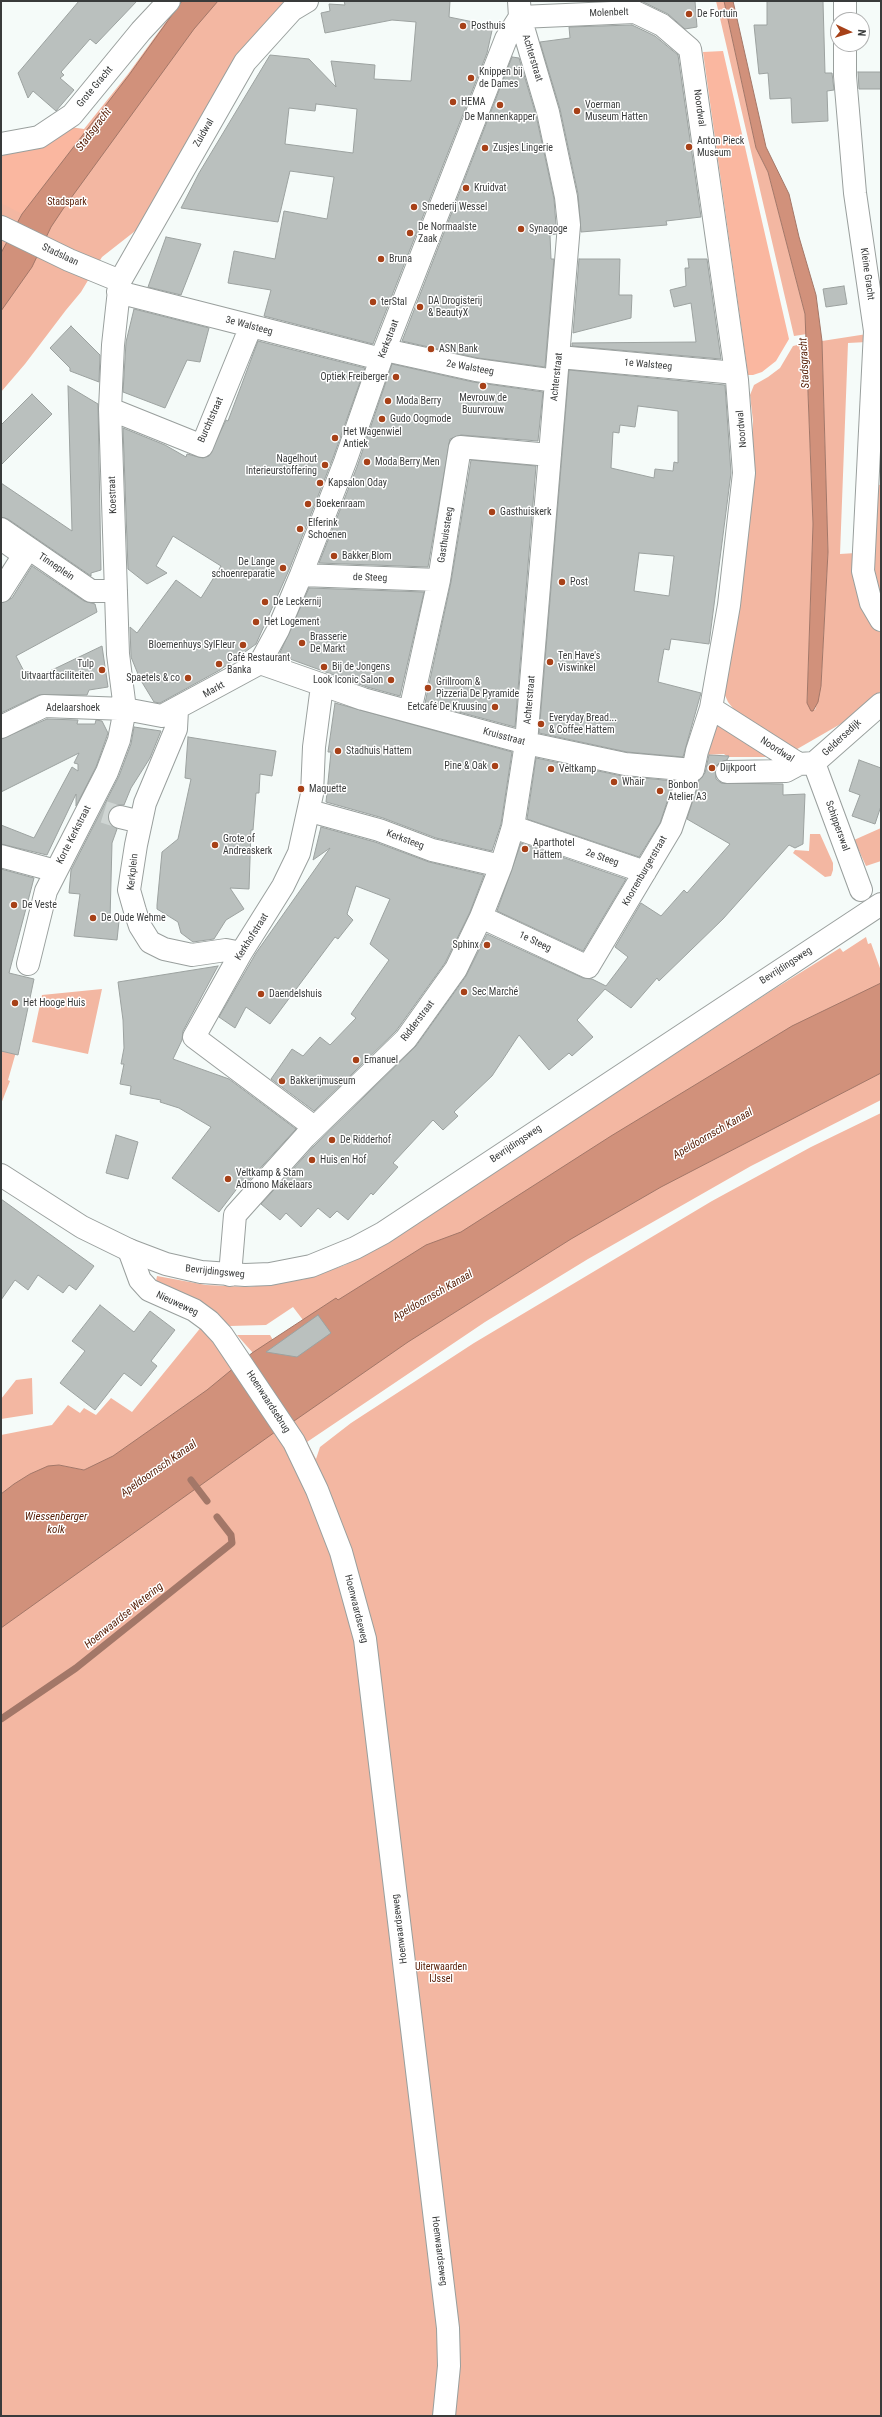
<!DOCTYPE html>
<meta charset="utf-8">
<style>
body{margin:0}
#map{position:relative;width:882px;height:2417px;overflow:hidden;background:#f5fbf9;font-family:"Roboto Condensed",sans-serif}
canvas{display:block}
.frame{position:absolute;inset:0;border:2px solid #393b3b;pointer-events:none}
.north{position:absolute;left:830px;top:12px;width:40px;height:40px;box-sizing:border-box;background:#fff;border:1px solid #b0b1b1;border-radius:50%;rotate:94deg;font-size:11px;font-weight:700;line-height:16px;text-align:center;color:#393b3b}
.north::after{content:'';display:block;margin:auto;width:14px;height:18px;background:#a74118;clip-path:polygon(50% 0,100% 100%,50% 72%,0 100%)}
</style>
<div id="map">
<canvas width="882" height="2417"></canvas>
<div class="frame"></div>
<div class="north">N</div>
</div>
<script>
const ctx = document.querySelector('canvas').getContext('2d');
ctx.lineJoin = 'round';
function fillPath(path, color) { ctx.fillStyle = color; ctx.fill(path, 'evenodd'); }
const shape = rows => new Path2D(rows.map(r => 'M' + r).join(''));
function strokePath(path, color, width, dash) { ctx.strokeStyle = color; ctx.lineWidth = width; ctx.lineCap = dash ? 'butt' : 'round'; ctx.setLineDash(dash || []); ctx.stroke(path); }
function write(font, color, halo, rows, align = 'center') {
  ctx.font = font + ' "Roboto Condensed",sans-serif'; ctx.lineWidth = 3; ctx.setLineDash([]); ctx.textBaseline = 'middle'; ctx.strokeStyle = halo; ctx.fillStyle = color; for (const [text, x, y, turn = 0] of rows) {
    ctx.save(); ctx.translate(x, y); ctx.rotate((+turn || 0) * Math.PI / 180); ctx.textAlign = isNaN(turn) ? turn : align; if (halo) ctx.strokeText(text, 0, 0); ctx.fillText(text, 0, 0); ctx.restore();
  }
}
fillPath(shape([
 [181,1,288,1,139,228,102,257,81,292,66,310,25,364,1,392,1,156,41,143,63,126,84,129,128,74],
 [716,1,724,1,756,148,768,172,805,314,807,334,794,336],
 [867,334,867,342,848,343,840,554,856,553,870,614,881,634,881,691,844,722,792,752,740,717,728,702,723,691,749,515,753,421,750,395,754,385,768,377,780,368,793,346,806,343,813,524,807,703,815,710,821,686,828,552,822,341],
 [870,484,881,485,881,611,874,598],
 [713,722,770,757,728,757,724,754,704,755],
 [881,828,881,861,866,866,854,840],
 [810,834,820,834,833,863,833,870,831,876,825,877,793,853,795,850,809,851],
 [866,937,868,944,871,943,881,971,881,1100,751,1166,588,1259,485,1322,307,1442,316,1459,320,1447,351,1423,474,1343,712,1201,811,1147,881,1113,881,2416,1,2416,1,1530,102,1462,84,1470,59,1465,30,1474,1,1494,1,1435,52,1425,68,1405,80,1413,84,1408,96,1415,111,1398,132,1412,202,1326,233,1368,253,1353,237,1335,270,1335,273,1340,303,1320,293,1307,266,1325,230,1326,212,1310,156,1281,157,1276,206,1285,249,1287,305,1279,345,1265,395,1238,771,991,840,948,843,952],
 [102,989,88,1054,32,1042,42,995],
 [1,1034,20,1038,8,1080,10,1081,1,1104],
 [32,1378,33,1414,1,1419,1,1399,16,1380]
]), '#f3b7a2');
fillPath(shape([
 [723,51,789,339,776,361,762,372,753,375,748,375,703,52],
 [63,127,85,130,22,214,1,203,1,158,41,144]
]), '#fab7a0');
const water = shape([
 [182,1,218,1,194,29,63,209,51,227,32,267,1,311,1,253,22,214,129,75,182,1],
 [724,1,733,1,766,147,789,194,799,237,816,295,822,341,828,552,821,686,818,702,813,711,811,711,807,703,813,524,805,314,768,172,756,148,724,1],
 [881,983,881,1073,661,1187,571,1239,408,1342,294,1421,275,1432,1,1628,1,1494,14,1484,30,1474,48,1466,59,1465,84,1470,113,1456,207,1390,252,1353,336,1298,338,1300,426,1245,461,1232,611,1136,792,1026,881,983]
]);
fillPath(water, '#d1917b');
strokePath(water, '#a37768', 1);
strokePath(shape([
 [191,1480,207,1501],
 [1,1719,76,1668,232,1543,231,1535,217,1517]
]), '#a37768', 7);
const building = shape([
 [79,1,137,1,96,44,90,39,61,72,64,75,60,78,74,90,56,111,33,91,28,98,18,73,79,1],
 [344,1,450,1,449,17,493,26,487,53,373,344,264,316,271,290,228,283,234,251,275,259,284,211,327,219,334,177,290,171,278,222,181,208,199,173,270,55,309,59,336,87,331,61,375,65,374,79,411,81,416,22,392,20,325,33,321,13,330,11,329,4,345,5,344,1],
 [316,104,357,109,353,153,285,144,289,108,315,111,316,104],
 [641,1,695,1,697,27,685,29,668,14,641,1],
 [767,1,823,1,825,73,832,73,834,90,827,91,828,121,792,123,791,98,770,99,768,73,759,74,754,25,767,25,767,1],
 [632,25,655,36,678,55,701,217,666,221,667,225,581,232,578,194,560,109,540,42,570,38,569,27,632,25],
 [512,57,519,58,536,115,554,199,556,225,556,234,550,235,551,259,554,259,545,367,478,358,402,341,512,57],
 [858,72,881,72,881,89,859,89,858,72],
 [166,237,201,244,181,295,148,287,166,237],
 [579,259,620,259,619,295,632,295,631,318,573,333,579,259],
 [688,259,707,259,721,359,572,346,572,343,696,342,691,303,674,307,670,290,686,286,685,268,689,268,688,259],
 [844,286,847,304,826,307,823,289,844,286],
 [134,309,209,328,200,362,187,360,165,408,123,392,126,342,134,309],
 [71,326,100,355,99,382,70,371,70,368,50,348,71,326],
 [258,341,365,368,333,458,289,570,256,644,220,670,160,703,154,702,140,679,131,657,130,627,137,633,176,580,201,598,221,566,173,536,156,566,167,573,147,584,128,569,123,428,165,445,186,457,187,454,203,458,209,456,226,420,228,421,258,341],
 [392,364,473,382,543,392,538,441,461,435,450,439,428,567,319,563,357,467,392,364],
 [569,370,725,385,731,473,709,644,671,639,669,650,664,649,658,682,701,693,683,757,627,752,539,733,569,370],
 [638,406,678,411,678,463,674,462,673,471,655,469,654,478,611,468,613,432,619,433,620,425,635,427,638,406],
 [639,553,674,556,669,596,634,591,639,553],
 [68,386,98,404,101,570,91,573,91,576,8,519,1,517,1,483,72,531,68,386],
 [32,394,52,414,1,465,1,425,32,394],
 [471,460,536,466,515,727,425,703,451,582,471,460],
 [32,566,84,601,95,604,97,612,16,656,29,681,102,646,108,687,89,690,87,695,39,695,1,713,1,603,12,598,32,566],
 [309,588,424,592,400,696,367,687,279,655,309,588],
 [335,703,512,752,501,824,492,851,436,838,383,818,326,802,331,752,328,752,335,703],
 [47,719,78,720,77,724,95,724,96,720,102,721,108,733,96,767,76,806,76,794,47,855,1,844,1,825,34,838,72,767,78,771,78,764,74,763,79,753,1,792,1,739,47,719],
 [134,727,161,731,150,758,131,788,124,805,116,805,108,814,108,821,117,829,112,843,110,920,119,921,117,940,74,936,80,894,69,893,71,870,119,776,131,744,134,727],
 [188,737,276,751,272,776,260,774,259,793,256,793,253,830,251,830,249,889,230,888,244,909,226,920,214,939,193,942,181,933,178,922,157,909,157,905,162,852,178,839,191,779,185,778,188,737],
 [709,755,729,756,727,760,720,762,716,766,716,779,721,783,783,784,783,795,805,794,803,844,795,848,789,845,723,919,659,981,657,978,631,1008,605,989,577,1020,593,1037,572,1056,569,1053,549,1070,519,1035,492,1076,454,1112,458,1116,443,1130,433,1120,393,1163,398,1167,373,1195,371,1193,348,1220,337,1211,330,1218,318,1208,301,1227,286,1213,280,1220,261,1204,314,1146,416,1046,466,976,487,934,583,978,592,979,606,986,628,957,615,947,641,903,661,916,684,890,687,893,730,844,687,819,699,780,705,773,709,755],
 [536,758,622,776,674,781,660,823,639,857,527,819,536,758],
 [859,760,881,768,881,806,875,824,852,816,860,795,849,791,859,760],
 [321,827,375,842,429,862,484,875,470,912,445,963,396,1031,314,1111,271,1079,292,1049,303,1056,320,1037,330,1045,356,1018,351,1014,389,960,370,944,390,899,356,886,347,914,353,920,338,939,335,937,270,1024,246,1007,235,1028,219,1017,256,953,330,848,313,860,321,827],
 [521,843,626,879,583,951,497,911,521,843],
 [1,869,34,878,9,973,34,979,18,1055,1,1051,1,869],
 [218,966,183,1031,182,1040,173,1059,229,1079,296,1129,242,1188,239,1186,219,1212,172,1178,211,1127,179,1108,160,1102,161,1100,130,1094,131,1086,120,1084,124,1064,121,1064,124,1048,123,1020,118,982,218,966],
 [116,1135,138,1142,128,1179,106,1173,116,1135],
 [1,1199,94,1266,76,1290,69,1285,63,1293,38,1275,28,1290,15,1280,1,1300,1,1199],
 [100,1305,134,1332,150,1311,175,1330,151,1361,157,1366,141,1386,124,1373,95,1410,60,1383,85,1351,72,1341,100,1305],
 [318,1315,331,1333,297,1357,266,1352,318,1315]
]);
fillPath(building, '#bac0be');
strokePath(building, '#9ca2a0', 1);
strokePath(shape([
 [104,812,120,817]
]), '#cfd5d3', 22, [22, 11]);
const street = shape([
 [845,1,845,20],
 [845,44,845,76,855,193,875,331,863,571,871,603,881,620],
 [1,144,39,137,72,115,141,31,169,1],
 [1,227,69,260,120,281],
 [118,292,381,359],
 [385,350,476,370,556,381],
 [559,357,736,373],
 [110,409,202,446,251,326],
 [1,529,91,591,116,591],
 [301,575,439,580],
 [1,591,24,555,7,543],
 [260,663,278,630,301,575,345,462,381,359,506,39,520,17],
 [711,708,799,764],
 [177,710,176,729,145,803,136,845,129,890,135,911,140,926,150,942,164,949,192,955,226,950,241,953],
 [410,711,439,580,460,447,550,455],
 [1,727,44,706,125,709,162,716,260,663,363,699,526,743,625,764,693,770,697,751,711,708,729,605,744,473,737,380,690,49,662,25,635,12,520,17],
 [814,763,861,890],
 [727,772,786,771,799,764,814,763,881,704],
 [310,811,379,830,432,850,501,866],
 [120,817,141,822],
 [513,827,645,872],
 [1,856,56,871],
 [481,917,588,967,671,828,685,787,689,770],
 [28,964,46,891,107,772,119,740,125,709,118,654,110,409,113,345,120,281,245,62,292,10,307,1],
 [314,1127,194,1037,241,953,283,886,299,853,312,794,314,747,322,686],
 [129,1250,140,1280,149,1290,194,1310,209,1321,222,1335,294,1442,317,1490,341,1552,365,1639,448,2328,449,2366,444,2416],
 [230,1275,235,1215,305,1137,406,1039,456,969,481,917,501,866,513,827,526,743,569,225,566,197,548,112,520,17,519,1]
]);
const secondary = shape([
 [1,1175,82,1227,129,1250,166,1264,201,1272,245,1275,270,1274,311,1266,355,1248,383,1233,881,904]
]);
strokePath(street, '#999f9d', 24);
strokePath(secondary, '#999f9d', 24);
strokePath(street, '#fff', 22);
strokePath(secondary, '#fff', 22);
for (const [x, y, r, color] of [
 [689,14,4,"#a74118"],
 [463,26,4,"#a74118"],
 [471,78,4,"#a74118"],
 [453,102,4,"#a74118"],
 [500,105,4,"#a74118"],
 [577,111,4,"#a74118"],
 [689,147,4,"#a74118"],
 [485,148,4,"#a74118"],
 [466,188,4,"#a74118"],
 [414,207,4,"#a74118"],
 [521,229,4,"#a74118"],
 [410,233,4,"#a74118"],
 [381,259,4,"#a74118"],
 [373,302,4,"#a74118"],
 [420,307,4,"#a74118"],
 [431,349,4,"#a74118"],
 [396,377,4,"#a74118"],
 [483,386,4,"#a74118"],
 [388,401,4,"#a74118"],
 [382,419,4,"#a74118"],
 [335,438,4,"#a74118"],
 [367,462,4,"#a74118"],
 [325,465,4,"#a74118"],
 [320,483,4,"#a74118"],
 [308,504,4,"#a74118"],
 [492,512,4,"#a74118"],
 [300,529,4,"#a74118"],
 [334,556,4,"#a74118"],
 [283,568,4,"#a74118"],
 [562,582,4,"#a74118"],
 [265,602,4,"#a74118"],
 [256,622,4,"#a74118"],
 [302,643,4,"#a74118"],
 [243,645,4,"#a74118"],
 [550,662,4,"#a74118"],
 [219,664,4,"#a74118"],
 [324,667,4,"#a74118"],
 [102,670,4,"#a74118"],
 [188,678,4,"#a74118"],
 [391,680,4,"#a74118"],
 [428,688,4,"#a74118"],
 [495,707,4,"#a74118"],
 [541,724,4,"#a74118"],
 [338,751,4,"#a74118"],
 [495,766,4,"#a74118"],
 [712,768,4,"#a74118"],
 [551,769,4,"#a74118"],
 [614,782,4,"#a74118"],
 [301,789,4,"#a74118"],
 [660,791,4,"#a74118"],
 [215,845,4,"#a74118"],
 [525,849,4,"#a74118"],
 [14,905,4,"#a74118"],
 [93,918,4,"#a74118"],
 [487,945,4,"#a74118"],
 [464,992,4,"#a74118"],
 [261,994,4,"#a74118"],
 [15,1003,4,"#a74118"],
 [356,1060,4,"#a74118"],
 [282,1081,4,"#a74118"],
 [332,1140,4,"#a74118"],
 [312,1160,4,"#a74118"],
 [228,1179,4,"#a74118"]
]) { const dot = new Path2D(); dot.arc(x, y, r, 0, 2 * Math.PI); ctx.fillStyle = color; ctx.fill(dot); strokePath(dot, '#fff', 1.5); }
write('10px', '#393b3b', '#fff', [
 ["Molenbelt",609,13,-2],
 ["Achterstraat",532,58,73],
 ["Grote Gracht",95,87,-50],
 ["Noordwal",699,108,82],
 ["Zuidwal",204,133,-60],
 ["Stadslaan",60,255,25],
 ["Kleine Gracht",867,274,82],
 ["3e Walsteeg",249,326,15],
 ["Kerkstraat",389,339,-69],
 ["1e Walsteeg",648,365,5],
 ["2e Walsteeg",470,368,10],
 ["Achterstraat",557,377,-84],
 ["Burchtstraat",211,420,-66],
 ["Noordwal",742,429,-95],
 ["Koestraat",113,495,-92],
 ["Gasthuissteeg",446,535,-81],
 ["Tinneplein",56,567,34],
 ["de Steeg",370,578,2],
 ["Markt",214,690,-29],
 ["Achterstraat",530,700,-85],
 ["Adelaarshoek",73,708],
 ["Kruisstraat",504,737,15],
 ["Geldersedijk",842,738,-43],
 ["Noordwal",777,750,33],
 ["Schipperswal",837,826,70],
 ["Korte Kerkstraat",74,835,-63],
 ["Kerksteeg",405,840,20],
 ["2e Steeg",602,858,19],
 ["Knorrenburgerstraat",645,871,-60],
 ["Kerkplein",133,872,-84],
 ["Kerkhofstraat",252,937,-58],
 ["1e Steeg",535,942,25],
 ["Bevrijdingsweg",786,966,-33],
 ["Ridderstraat",418,1021,-53],
 ["Bevrijdingsweg",516,1144,-34],
 ["Bevrijdingsweg",215,1272,6],
 ["Nieuweweg",177,1304,25],
 ["Hoenwaardsebrug",268,1402,57],
 ["Hoenwaardseweg",356,1609,76],
 ["Hoenwaardseweg",400,1929,-97],
 ["Hoenwaardseweg",439,2251,83]
]);
write('10px', '#393b3b', '#fff', [
 ["De Fortuin",697,14],
 ["Posthuis",471,26],
 ["Knippen bij",479,72],
 ["de Dames",479,84],
 ["HEMA",461,102],
 ["Voerman",585,105],
 ["Museum Hatten",585,117],
 ["De Mannenkapper",500,117,"center"],
 ["Anton Pieck",697,141],
 ["Museum",697,153],
 ["Zusjes Lingerie",493,148],
 ["Kruidvat",474,188],
 ["Smederij Wessel",422,207],
 ["De Normaalste",418,227],
 ["Zaak",418,239],
 ["Synagoge",529,229],
 ["Bruna",389,259],
 ["DA Drogisterij",428,301],
 ["& BeautyX",428,313],
 ["terStal",381,302],
 ["ASN Bank",439,349],
 ["Optiek Freiberger",388,377,"right"],
 ["Mevrouw de",483,398,"center"],
 ["Buurvrouw",483,410,"center"],
 ["Moda Berry",396,401],
 ["Gudo Oogmode",390,419],
 ["Het Wagenwiel",343,432],
 ["Antiek",343,444],
 ["Nagelhout",317,459,"right"],
 ["Interieurstoffering",317,471,"right"],
 ["Moda Berry Men",375,462],
 ["Kapsalon Oday",328,483],
 ["Boekenraam",316,504],
 ["Gasthuiskerk",500,512],
 ["Elferink",308,523],
 ["Schoenen",308,535],
 ["Bakker Blom",342,556],
 ["De Lange",275,562,"right"],
 ["schoenreparatie",275,574,"right"],
 ["Post",570,582],
 ["De Leckernij",273,602],
 ["Het Logement",264,622],
 ["Brasserie",310,637],
 ["De Markt",310,649],
 ["Bloemenhuys SylFleur",235,645,"right"],
 ["Ten Have's",558,656],
 ["Viswinkel",558,668],
 ["Café Restaurant",227,658],
 ["Banka",227,670],
 ["Tulp",94,664,"right"],
 ["Uitvaartfaciliteiten",94,676,"right"],
 ["Bij de Jongens",332,667],
 ["Spaetels & co",180,678,"right"],
 ["Look Iconic Salon",383,680,"right"],
 ["Grillroom &",436,682],
 ["Pizzeria De Pyramide",436,694],
 ["Eetcafé De Kruusing",487,707,"right"],
 ["Everyday Bread...",549,718],
 ["& Coffee Hattem",549,730],
 ["Stadhuis Hattem",346,751],
 ["Pine & Oak",487,766,"right"],
 ["Dijkpoort",720,768],
 ["Veltkamp",559,769],
 ["Whair",622,782],
 ["Bonbon",668,785],
 ["Atelier A3",668,797],
 ["Maquette",309,789],
 ["Grote of",223,839],
 ["Andreaskerk",223,851],
 ["Aparthotel",533,843],
 ["Hattem",533,855],
 ["De Veste",22,905],
 ["De Oude Wehme",101,918],
 ["Sphinx",479,945,"right"],
 ["Sec Marché",472,992],
 ["Daendelshuis",269,994],
 ["Het Hooge Huis",23,1003],
 ["Emanuel",364,1060],
 ["Bakkerijmuseum",290,1081],
 ["De Ridderhof",340,1140],
 ["Huis en Hof",320,1160],
 ["Veltkamp & Stam",236,1173],
 ["Admono Makelaars",236,1185]
], 'left');
write('10px', '#571d06', '#fff', [
 ["Stadspark",67,202],
 ["Uiterwaarden",441,1967],
 ["IJssel",441,1979]
]);
write('italic 11px', '#541b03', '#fff', [
 ["Stadsgracht",94,130,-53],
 ["Stadsgracht",805,363,-93],
 ["Apeldoornsch Kanaal",713,1134,-30],
 ["Apeldoornsch Kanaal",433,1296,-30],
 ["Apeldoornsch Kanaal",159,1469,-35],
 ["Wiessenberger",56,1517],
 ["kolk",56,1530],
 ["Hoenwaardse Wetering",124,1616,-39]
]);
</script>
